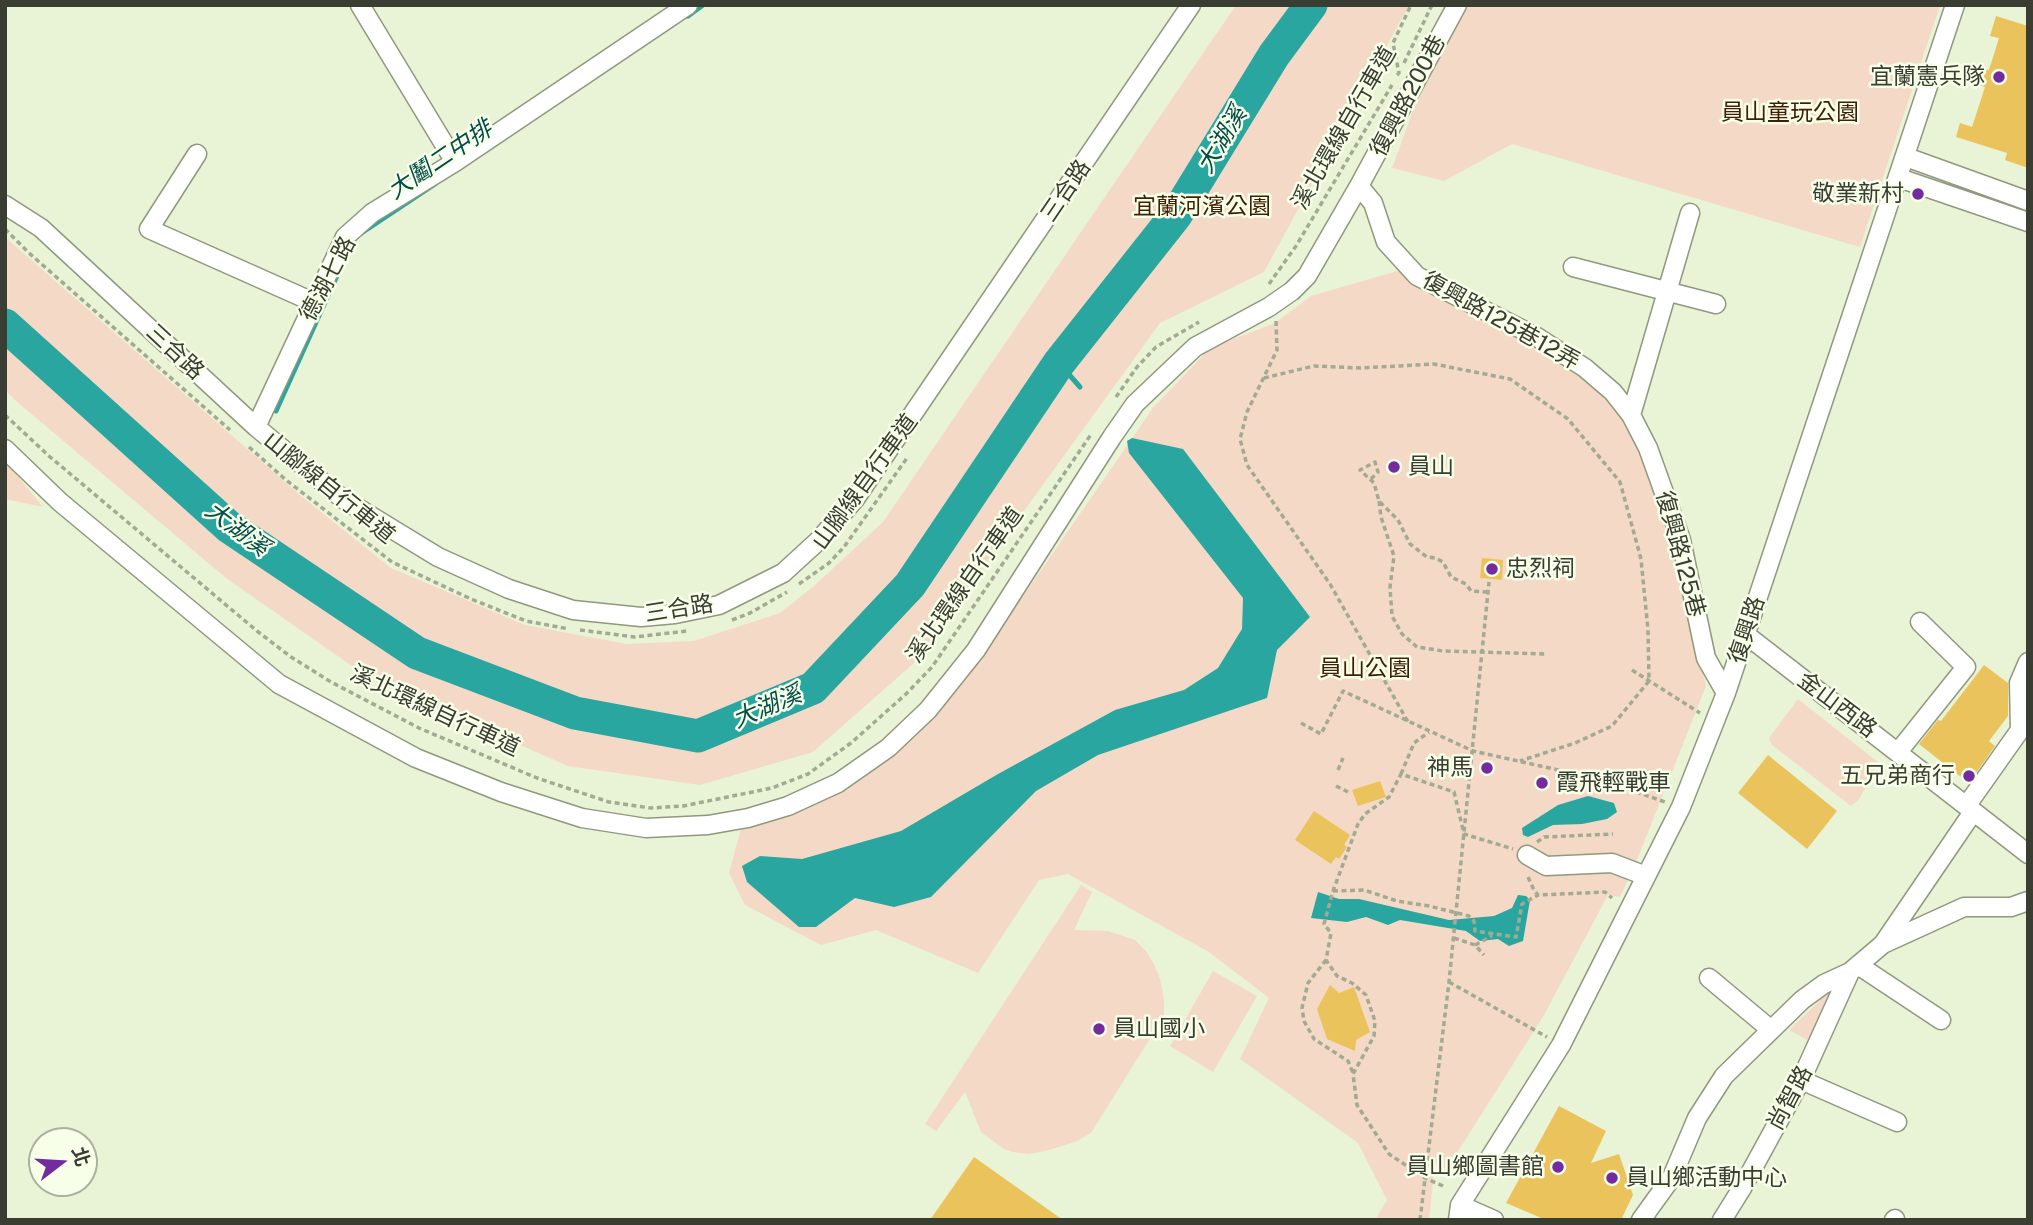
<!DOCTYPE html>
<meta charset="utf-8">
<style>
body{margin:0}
#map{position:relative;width:2033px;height:1225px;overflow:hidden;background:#e9f3d6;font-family:"Public Sans","Noto Sans TC",sans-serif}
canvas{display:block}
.frame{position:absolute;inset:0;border:7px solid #393d32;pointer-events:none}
.north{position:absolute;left:28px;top:1127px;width:70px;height:70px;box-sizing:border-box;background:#f7ffe8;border:2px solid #abb19f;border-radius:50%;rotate:73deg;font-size:19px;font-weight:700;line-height:28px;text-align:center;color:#393d32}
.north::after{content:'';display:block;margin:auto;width:24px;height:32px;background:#742b9e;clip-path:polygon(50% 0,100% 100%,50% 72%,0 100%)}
</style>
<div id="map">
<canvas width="2033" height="1225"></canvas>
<div class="frame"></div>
<div class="north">北</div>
</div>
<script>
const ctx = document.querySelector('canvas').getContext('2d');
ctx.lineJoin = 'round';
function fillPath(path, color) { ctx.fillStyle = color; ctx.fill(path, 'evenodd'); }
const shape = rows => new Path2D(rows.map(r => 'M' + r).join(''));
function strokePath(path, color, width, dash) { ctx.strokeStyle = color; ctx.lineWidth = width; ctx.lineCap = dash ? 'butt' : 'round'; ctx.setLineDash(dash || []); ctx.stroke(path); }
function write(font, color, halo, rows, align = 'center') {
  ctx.font = font + ' "Public Sans","Noto Sans TC",sans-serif'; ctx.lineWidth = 5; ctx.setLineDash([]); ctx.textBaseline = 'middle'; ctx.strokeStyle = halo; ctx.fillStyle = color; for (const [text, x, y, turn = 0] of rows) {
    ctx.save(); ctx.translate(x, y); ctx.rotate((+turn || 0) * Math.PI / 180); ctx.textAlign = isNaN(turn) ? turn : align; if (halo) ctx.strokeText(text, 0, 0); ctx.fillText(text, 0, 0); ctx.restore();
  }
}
fillPath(shape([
 [1236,5,1409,5,1264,272,1160,323,914,663,813,752,700,785,568,766,372,680,226,578,16,401,5,390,5,237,301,496,391,568,525,625,627,644,694,641,780,613,814,586,883,522],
 [1464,5,1940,5,1860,247,1512,144,1444,181,1392,168,1413,111],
 [1401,270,1455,303,1579,371,1604,392,1627,421,1659,494,1675,552,1706,686,1637,860,1620,897,1608,895,1544,1015,1447,1169,1435,1164,1429,1220,1375,1220,1387,1200,1358,1143,1240,1059,1269,998,1209,952,1068,874,1039,880,978,973,876,930,821,945,745,905,729,873,741,829,812,807,847,789,904,746,966,679,1153,408,1210,348,1275,323,1311,296],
 [5,461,6,462,43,507,5,499],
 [1798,699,1879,763,1858,801,1851,806,1772,745,1769,738],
 [1081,885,1092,892,1074,930,1108,931,1135,940,1146,951,1154,964,1160,979,1164,999,1164,1016,1091,1133,1075,1142,1045,1151,1029,1154,1013,1152,1004,1149,981,1132,965,1092,936,1131,925,1124],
 [1213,971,1257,996,1213,1072,1170,1046],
 [1832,989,1834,993,1815,1044,1789,1030]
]), '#f5d9c7');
fillPath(shape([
 [1132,438,1183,449,1310,617,1277,650,1267,698,1098,755,1036,791,931,897,894,907,855,898,816,927,799,927,747,882,742,866,760,856,802,859,901,831,998,774,1115,710,1184,690,1218,668,1242,629,1243,598,1129,453,1127,441],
 [1588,796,1614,803,1617,812,1607,819,1582,824,1553,825,1528,837,1523,835,1522,828,1558,805],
 [1318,892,1339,899,1359,899,1449,920,1494,916,1512,908,1518,895,1526,896,1530,900,1523,941,1509,946,1498,939,1480,941,1466,931,1400,920,1388,925,1366,917,1347,922,1311,918]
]), '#2aa6a1');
strokePath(shape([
 [688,16,703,5],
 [1059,363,1080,387],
 [276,411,354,238,435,184]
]), '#2aa6a1', 5);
strokePath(shape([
 [5,325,229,527,417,653,575,713,698,736,813,688,910,585,1059,363,1176,215,1274,55,1311,5]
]), '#2aa6a1', 33);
fillPath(shape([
 [1996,16,2028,26,2028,168,2005,160,2007,153,1956,137,1960,123,1972,127,1985,87,1976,84,1981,68,1989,70,1999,38,1990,36],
 [1482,558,1503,560,1502,580,1480,578],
 [1984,665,2008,683,2008,716,1989,741,1995,746,1976,773,1961,777,1919,744,1938,720,1941,721],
 [1768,755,1837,811,1807,849,1738,793],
 [1380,781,1386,797,1358,806,1352,790],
 [1314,811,1350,835,1344,845,1347,847,1339,859,1336,857,1331,864,1295,840],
 [1330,985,1339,993,1354,987,1370,1032,1356,1040,1355,1051,1327,1039,1317,1009],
 [1559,1106,1606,1131,1591,1163,1619,1154,1633,1195,1621,1220,1546,1220,1506,1203],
 [974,1157,1063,1220,930,1220]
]), '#ebc35c');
const minor = shape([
 [360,5,455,162],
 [197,154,149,229,313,302],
 [1906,157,2028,201],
 [1899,178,2028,222],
 [1359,186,1373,203,1386,242,1417,276,1537,337,1585,368,1613,392,1631,415,1648,448,1681,540,1706,658,1726,693],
 [5,205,41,228,256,427,343,499,438,557,509,589,573,610,641,617,675,614,719,605,783,573,818,541,855,499,1191,5],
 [1573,267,1716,304],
 [1631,415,1690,213],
 [256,427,345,237,372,213,455,162,688,5],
 [5,449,60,502,279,684,416,758,501,792,582,818,646,828,708,825,748,818,788,806,838,783,888,748,928,710,976,650,1112,437,1135,404,1195,347,1269,307,1292,291,1307,276,1359,186,1457,5],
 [1745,634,2028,854],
 [1898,752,1966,667,1920,622],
 [1967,805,2020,730,2019,683,2028,662],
 [1527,855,1546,866,1612,863,1646,876],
 [1883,944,1964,907,2011,907,2028,901],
 [1858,965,1941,1020],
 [1709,978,1770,1029],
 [1801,1080,1897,1122],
 [1460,1205,1494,1220],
 [1458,1220,1460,1205,1561,1045,1681,807,1726,693,1955,5],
 [1641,1220,1672,1177,1697,1118,1724,1076,1802,1000,1824,984,1850,972,1883,944,1973,812],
 [1722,1220,1742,1188,1801,1080,1850,972],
 [1894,1220,1895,1219]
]);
strokePath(minor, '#90987e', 21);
strokePath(shape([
 [1404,63,1432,5],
 [1397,75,1399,73,1393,43,1411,5],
 [5,229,29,253,230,430],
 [1269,284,1296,246,1392,85],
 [1276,321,1277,350,1247,412,1240,439,1247,465,1330,584,1408,722],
 [1264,378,1314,366,1361,368,1434,364,1510,379,1568,419,1620,482,1641,559,1648,630,1649,681,1612,726,1575,743,1520,761],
 [1116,397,1137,367,1156,347,1199,322],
 [5,415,49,456,257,631,291,657,331,682,419,728,537,778,609,802,651,808,683,806,772,788,808,774,851,743,906,694,932,667,1092,433],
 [249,447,286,480,392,562,471,599,526,621,569,629],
 [1371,479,1378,472,1375,462,1360,470,1374,483,1379,501,1398,520,1410,544,1427,557,1435,558,1443,562,1451,577,1466,584,1471,591,1488,592],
 [1379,501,1381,517,1394,556,1390,587,1392,616,1402,634,1417,647,1443,651,1547,654],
 [799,584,829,563,844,547,907,458],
 [732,620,750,613,787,592],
 [580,630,635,637,687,631],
 [1632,670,1700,713],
 [1301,723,1321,734,1343,691,1473,751,1599,779,1665,802],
 [1338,770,1343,758],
 [1401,774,1414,743,1429,732],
 [1336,786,1348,792],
 [1537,842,1544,837,1613,834],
 [1528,877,1534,890,1538,895,1605,892,1612,898],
 [1333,891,1364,890,1397,901,1429,906,1469,916,1474,921,1475,931,1516,937,1522,904,1538,895],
 [1454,938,1475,945,1484,955],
 [1475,945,1492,936],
 [1326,960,1308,983,1302,1008,1304,1021,1314,1039,1348,1061,1353,1073],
 [1449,982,1547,1037],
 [1443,1186,1425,1178,1389,1154,1357,1105,1353,1074,1374,1036,1375,1021,1366,995,1352,983,1337,976,1326,960,1331,933,1324,924,1333,891,1358,824,1365,814,1389,797,1401,774,1454,792,1464,834,1513,849],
 [1420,1220,1449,982,1489,582]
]), '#a2aa94', 3.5, [5, 3.5]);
strokePath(minor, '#fff', 18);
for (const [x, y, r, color] of [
 [1999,77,7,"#742b9e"],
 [1918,194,7,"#742b9e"],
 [1394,467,7,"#742b9e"],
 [1492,569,7,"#742b9e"],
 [1487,768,7,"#742b9e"],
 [1969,776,7,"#742b9e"],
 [1542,783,7,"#742b9e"],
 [1099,1029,7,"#742b9e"],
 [1558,1167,7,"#742b9e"],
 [1612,1178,7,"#742b9e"]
]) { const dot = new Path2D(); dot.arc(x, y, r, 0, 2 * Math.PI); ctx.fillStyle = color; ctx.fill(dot); strokePath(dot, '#f7ffe8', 2.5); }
write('23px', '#393d32', '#f7ffe8', [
 ["宜蘭憲兵隊",1985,77],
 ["敬業新村",1904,194],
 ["員山",1408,467,"left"],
 ["忠烈祠",1506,569,"left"],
 ["神馬",1473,768],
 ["五兄弟商行",1955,776],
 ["霞飛輕戰車",1556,783,"left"],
 ["員山國小",1113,1029,"left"],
 ["員山鄉圖書館",1544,1167],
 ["員山鄉活動中心",1626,1178,"left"]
], 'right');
write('23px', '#393d32', '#f7ffe8', [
 ["復興路200巷",1408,96,-62],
 ["溪北環線自行車道",1344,128,-60],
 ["三合路",1066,191,-56],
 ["德湖七路",328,279,-62],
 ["復興路125巷12弄",1501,321,29],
 ["三合路",175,352,43],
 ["山腳線自行車道",865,482,-54],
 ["山腳線自行車道",329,488,39],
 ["復興路125巷",1680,554,75],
 ["溪北環線自行車道",965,585,-55],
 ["三合路",679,609,-9],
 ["復興路",1747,630,-72],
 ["金山西路",1837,705,37],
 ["溪北環線自行車道",435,711,25],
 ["尚智路",1790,1098,-62]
]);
write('23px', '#411f06', '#f7ffe8', [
 ["員山童玩公園",1790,113],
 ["宜蘭河濱公園",1202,207],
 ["員山公園",1365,669]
]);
write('italic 24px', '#034c49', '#f7ffe8', [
 ["大湖溪",1222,140,-59],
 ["大鬮二中排",440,160,-34],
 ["大湖溪",237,529,37],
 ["大湖溪",767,707,-23]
]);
</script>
